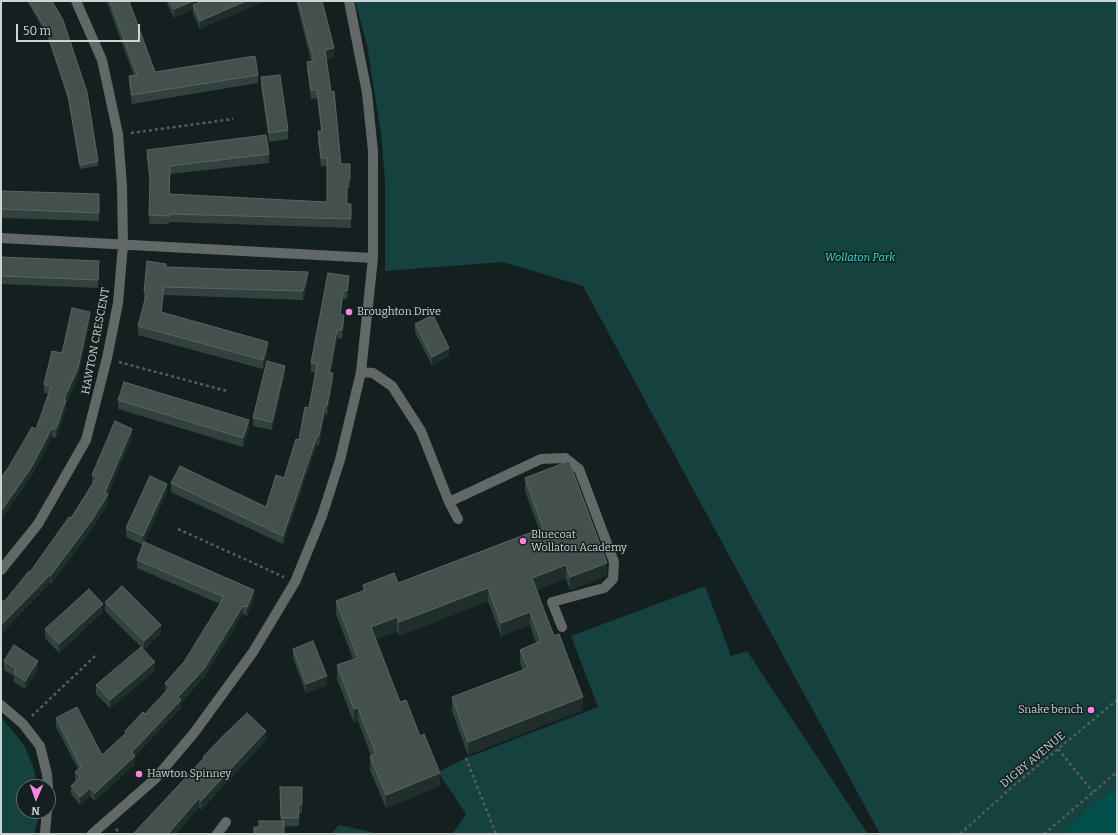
<!DOCTYPE html>
<style>
body{margin:0}
#map{position:relative;width:1118px;height:835px;overflow:hidden;background:#13201f;font-family:Bitter,serif}
canvas{display:block}
.frame{position:absolute;inset:0;border:2px solid #cbd4d3;pointer-events:none}
.north{position:absolute;left:16px;top:779px;width:40px;height:40px;box-sizing:border-box;background:#13201f;border:1px solid #5d6867;border-radius:50%;rotate:182deg;font-size:11px;font-weight:700;line-height:16px;text-align:center;color:#cbd4d3}
.north::after{content:'';display:block;margin:auto;width:14px;height:18px;background:#fe85e0;clip-path:polygon(50% 0,100% 100%,50% 72%,0 100%)}
.scale{position:absolute;left:16px;top:24px;width:124px;height:18px;box-sizing:border-box;border:2px solid #cbd4d3;border-top:0;padding-left:5px;font-size:12px;line-height:14px;white-space:nowrap;color:#cbd4d3;-webkit-text-stroke:3px #13201f;paint-order:stroke}
</style>
<div id="map">
<canvas width="1118" height="835"></canvas>
<div class="frame"></div>
<div class="north">N</div>
<div class="scale">50 m</div>
</div>
<script>
const ctx = document.querySelector('canvas').getContext('2d');
ctx.lineJoin = 'round';
function fillPath(path, color) { ctx.fillStyle = color; ctx.fill(path, 'evenodd'); }
const shape = rows => new Path2D(rows.map(r => 'M' + r).join(''));
function strokePath(path, color, width, dash) { ctx.strokeStyle = color; ctx.lineWidth = width; ctx.lineCap = dash ? 'butt' : 'round'; ctx.setLineDash(dash || []); ctx.stroke(path); }
function write(font, color, halo, rows, align = 'center') {
  ctx.font = font + ' Bitter,serif'; ctx.lineWidth = 3; ctx.setLineDash([]); ctx.textBaseline = 'middle'; ctx.strokeStyle = halo; ctx.fillStyle = color; for (const [text, x, y, turn = 0] of rows) {
    ctx.save(); ctx.translate(x, y); ctx.rotate((+turn || 0) * Math.PI / 180); ctx.textAlign = isNaN(turn) ? turn : align; if (halo) ctx.strokeText(text, 0, 0); ctx.fillText(text, 0, 0); ctx.restore();
  }
}
fillPath(shape([
 [355,1,1117,1,1117,834,880,834,583,286,503,262,385,271,385,180,381,134,367,45],
 [705,586,731,656,747,651,868,834,452,834,466,814,438,772,466,758,598,707,571,636],
 [1,717,24,745,33,766,38,787,24,787,24,811,38,811,37,823,34,834,1,834],
 [339,825,379,834,331,834]
]), '#15413e');
fillPath(shape([
 [1117,786,1117,834,1061,834,1113,789]
]), '#004f4a');
strokePath(shape([
 [131,133,233,119],
 [119,362,227,391],
 [178,529,284,577],
 [32,716,95,656],
 [1058,749,1093,792],
 [466,758,496,834],
 [116,829,120,834],
 [960,834,1011,788,1117,700],
 [1044,834,1117,772]
]), '#525d5c', 2.5, [3, 3]);
strokePath(shape([
 [1,238,373,258],
 [361,372,373,373,392,386,421,431,449,502,458,519],
 [449,502,541,459,565,458,579,469,614,562,613,579,604,588,552,602,562,627],
 [1,570,38,524,86,440,107,358,118,303,123,245,122,186,118,134,102,60,76,1],
 [1,705,23,724,40,746,47,774,48,787],
 [45,834,48,797],
 [92,834,155,779,194,733,253,652,295,582,322,516,340,460,361,372,373,258,373,151,367,93,349,1],
 [217,834,226,822]
]), '#616867', 10);
fillPath(shape([
 [27,1,52,1,98,161,98,166,80,169,68,99,47,36],
 [106,1,129,1,155,72,258,75,258,83,132,104,129,85,129,76,134,76,108,5],
 [166,1,194,1,194,5,203,1,200,29,193,14,193,9,174,18],
 [296,1,322,1,334,57,326,59,341,164,350,164,350,188,347,188,347,204,351,204,351,228,169,222,169,224,149,224,150,185,147,159,147,150,269,154,269,163,170,174,170,194,327,202,327,166,321,167,318,140,318,131,321,131,317,98,311,99,307,70,307,62,311,61],
 [261,77,288,130,288,139,269,142,261,86],
 [1,191,99,203,99,221,1,218],
 [1,257,99,269,98,288,1,284],
 [166,267,308,281,303,300,164,295,162,312,268,351,263,369,138,335,138,326,144,301,144,292],
 [328,273,349,284,347,299,343,299,341,315,344,324,342,339,337,338,331,373,333,382,327,415,325,414,319,445,317,445,283,544,171,492,171,483,266,507,284,478,299,440,309,408,316,372,311,372,311,363],
 [90,321,78,377,66,403,66,409,56,438,52,437,31,477,48,394,44,393,44,384,62,353],
 [415,324,449,356,432,365,415,333],
 [285,374,272,430,253,426,253,418],
 [118,400,249,428,243,447,118,409],
 [132,437,108,494,108,503,92,529,51,584,50,583,1,634,1,599,4,602,30,572,71,518,92,484,92,475],
 [525,478,607,576,570,590,566,579,536,590,554,636,583,710,468,755,452,711,452,697,523,670,520,663,520,650,536,643,530,625,501,636,488,601,399,636,397,631,376,639,400,702,420,736,440,786,386,808,370,770,370,756,371,756,358,721,354,723,337,679,337,665,353,659,336,614,336,601,363,591,363,585,398,583,539,529,525,491],
 [167,492,143,545,126,537,126,528],
 [137,560,254,598,247,616,243,614,204,677,181,703,181,708,135,756,135,764,95,801,90,796,80,805,71,794,71,786,76,781,75,781,75,772,78,769,56,727,56,718,102,755,125,734,125,731,145,714,165,692,165,683,184,662,220,604,137,568],
 [105,602,161,633,144,650,105,611],
 [103,612,59,653,45,638,45,629],
 [293,649,327,685,306,693,293,658],
 [4,661,38,670,25,689,14,682,14,676,4,670],
 [155,671,110,708,96,694,96,685],
 [266,740,201,810,199,807,176,834,203,760,203,757],
 [280,787,302,787,302,813,299,813,299,826,259,827,281,821]
]), '#32403e');
fillPath(shape([
 [193,1,194,1,194,8,193,5,193,9,174,18,174,9],
 [246,1,267,1,200,29,200,21],
 [334,48,334,57,325,59,325,50],
 [308,272,308,281,303,300,303,291],
 [349,276,349,284,347,299,347,291],
 [164,287,164,295,161,321,161,312],
 [343,290,343,299,340,323,340,315],
 [90,312,90,321,78,377,66,403,66,409,56,438,56,429,64,399],
 [344,315,344,324,342,339,342,330],
 [337,330,337,338,329,381,329,373],
 [268,342,268,351,263,369,263,360],
 [449,348,449,356,432,365,432,357],
 [285,366,285,374,272,430,272,422],
 [333,373,333,382,327,415,327,406],
 [325,406,325,414,319,445,319,436],
 [249,420,249,428,243,447,243,438],
 [52,428,52,437,31,477,1,520,1,511],
 [132,429,132,437,107,496,108,494,108,503,92,529,51,584,51,575,105,492],
 [317,436,317,445,283,544,283,536],
 [167,484,167,492,143,545,143,536],
 [607,563,607,576,570,590,570,577],
 [566,565,566,579,532,591,532,578],
 [50,575,50,583,1,634,1,625],
 [488,588,488,601,399,636,399,622],
 [254,590,254,598,247,616,247,607],
 [103,604,103,612,59,653,59,644],
 [243,606,243,614,204,677,181,703,181,708,135,756,135,764,95,801,95,793,132,752,178,697],
 [530,612,530,625,501,636,501,623],
 [397,617,397,631,371,640,371,627],
 [161,625,161,633,144,650,144,641],
 [38,661,38,670,25,689,25,681],
 [155,662,155,671,110,708,110,700],
 [327,676,327,685,306,693,306,684],
 [583,697,583,710,468,755,468,742],
 [358,708,358,721,354,723,354,709],
 [266,731,266,740,201,810,201,801],
 [440,773,440,786,386,808,386,795],
 [90,788,90,796,80,805,80,797],
 [199,798,199,807,176,834,168,834]
]), '#1f2d2b');
const building = shape([
 [29,1,52,1,63,20,87,92,98,161,80,165,68,95,47,31,29,1],
 [110,1,129,1,155,72,255,56,258,75,132,95,129,76,137,75,110,1],
 [170,1,193,1,174,9,170,1],
 [203,1,246,1,200,21,193,5,203,1],
 [298,1,322,1,334,48,325,50,331,92,334,91,341,164,350,164,350,179,347,180,347,204,351,204,351,219,169,214,169,216,149,215,150,179,147,150,266,135,269,154,170,166,169,194,327,202,327,158,321,158,318,131,322,131,317,90,311,90,307,62,314,61,298,1],
 [280,75,288,130,269,133,261,77,280,75],
 [1,191,99,194,99,213,1,209,1,191],
 [1,257,99,261,98,280,1,276,1,257],
 [147,261,166,264,166,267,308,272,303,291,164,287,161,312,268,342,263,360,138,326,147,292,144,292,147,261],
 [328,273,349,276,347,291,343,290,340,315,344,315,342,330,337,330,329,373,333,373,327,406,325,406,319,436,317,436,283,536,171,483,180,466,266,507,276,475,284,478,296,439,299,440,305,407,309,408,317,364,311,363,328,273],
 [72,308,90,312,78,368,64,399,66,400,56,429,52,428,31,468,1,511,1,478,10,465,32,427,36,429,51,387,44,384,52,351,62,353,72,308],
 [433,315,449,348,432,357,415,324,433,315],
 [267,361,285,366,272,422,253,418,267,361],
 [124,382,249,420,243,438,118,400,124,382],
 [115,421,132,429,105,492,108,494,92,520,51,575,50,575,1,625,1,599,4,602,29,571,30,572,69,517,71,518,97,477,92,475,115,421],
 [569,461,607,563,570,577,566,565,532,578,554,636,559,634,583,697,468,742,452,697,528,668,520,650,541,641,530,612,501,623,488,588,399,622,397,617,371,627,400,702,406,700,420,736,424,734,440,773,386,795,370,756,376,754,358,708,354,709,337,665,358,658,336,601,365,590,363,585,394,573,398,583,543,528,525,478,569,461],
 [150,476,167,484,143,536,126,528,150,476],
 [144,542,254,590,247,607,243,606,204,669,178,697,181,700,132,752,135,756,95,793,90,788,80,797,71,786,80,777,75,772,81,767,56,718,77,707,102,755,126,733,125,731,143,712,145,714,170,687,165,683,184,662,224,597,137,560,144,542],
 [122,586,161,625,144,641,105,602,122,586],
 [89,589,103,604,59,644,45,629,89,589],
 [313,641,327,676,306,684,293,649,313,641],
 [14,645,38,661,25,681,14,673,16,669,4,661,14,645],
 [141,647,155,662,110,700,96,685,141,647],
 [247,713,266,731,201,801,199,798,168,834,133,834,204,758,203,757,222,737,247,713],
 [280,787,302,787,302,804,298,804,299,818,281,818,280,787],
 [259,821,284,821,284,834,254,834,254,827,259,827,259,821]
]);
fillPath(building, '#43504e');
strokePath(building, '#586563', 1);
for (const [x, y, r, color] of [
 [349,312,4,"#fe85e0"],
 [523,541,4,"#fe85e0"],
 [1091,710,4,"#fe85e0"],
 [139,774,4,"#fe85e0"]
]) { const dot = new Path2D(); dot.arc(x, y, r, 0, 2 * Math.PI); ctx.fillStyle = color; ctx.fill(dot); strokePath(dot, '#13201f', 1.5); }
write('italic 11px', '#19e7da', '#13201f', [
 ["Wollaton Park",860,258]
]);
write('11px', '#cbd4d3', '#13201f', [
 ["Broughton Drive",357,312],
 ["Bluecoat",531,535],
 ["Wollaton Academy",531,548],
 ["Snake bench",1083,710,"right"],
 ["Hawton Spinney",147,774]
], 'left');
write('11px', '#cbd4d3', '#13201f', [
 ["HAWTON CRESCENT",96,341,-79],
 ["DIGBY AVENUE",1033,760,-40]
]);
</script>
